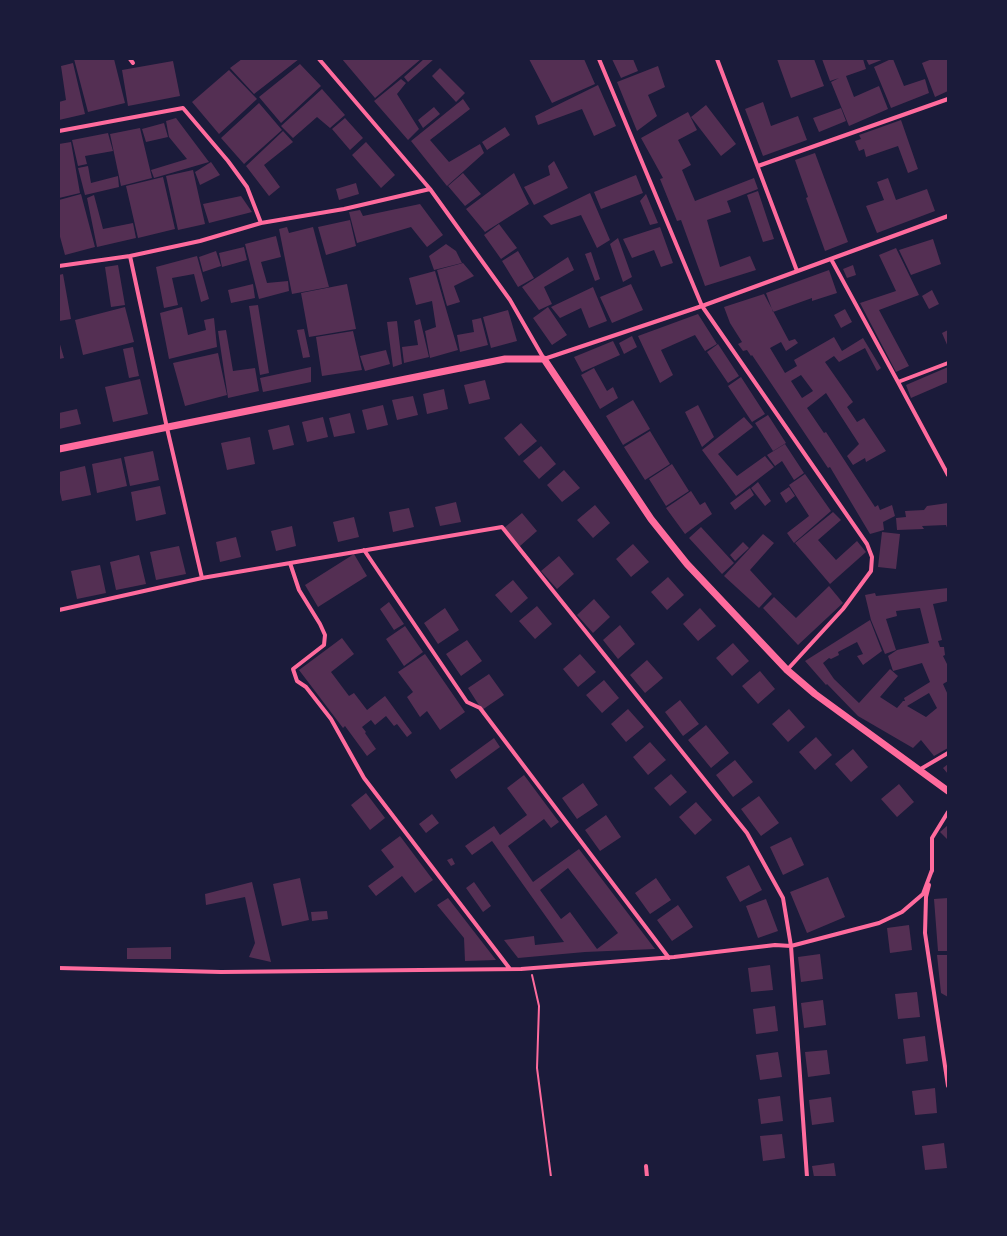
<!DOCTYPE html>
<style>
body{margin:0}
#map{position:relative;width:1007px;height:1236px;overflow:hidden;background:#1b1b3a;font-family:"DejaVu Sans",sans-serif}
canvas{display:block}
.frame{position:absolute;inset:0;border:60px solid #1b1b3a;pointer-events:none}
</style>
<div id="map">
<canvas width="1007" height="1236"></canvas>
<div class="frame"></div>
</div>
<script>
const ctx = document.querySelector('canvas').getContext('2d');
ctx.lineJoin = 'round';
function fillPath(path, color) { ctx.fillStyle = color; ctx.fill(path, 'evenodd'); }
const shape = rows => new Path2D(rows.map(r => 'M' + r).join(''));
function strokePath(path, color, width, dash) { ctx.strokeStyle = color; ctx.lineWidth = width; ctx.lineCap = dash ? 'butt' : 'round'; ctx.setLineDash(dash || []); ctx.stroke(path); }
fillPath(shape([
 [74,59,114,59,125,103,88,112],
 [242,59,299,59,254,94,230,68],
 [342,59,421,59,375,98],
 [424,59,434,59,408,82,404,77],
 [529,59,584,59,595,84,552,103],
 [612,59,633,59,638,71,621,78],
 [777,59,814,59,824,86,791,98],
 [822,59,863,59,866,69,846,76,854,97,879,86,888,109,849,126,831,82,839,78,830,81],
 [866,59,884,59,869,65],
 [891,59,893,59,904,86,925,79,929,93,891,108,874,67],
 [932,59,948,59,948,91,935,97,922,63],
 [173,61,180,96,128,106,122,70],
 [73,63,85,114,59,120,59,102,66,100,61,66],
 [300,64,321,86,281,123,259,97],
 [658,66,665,87,648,95,657,116,637,131,617,82],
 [440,68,465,93,456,102,432,76],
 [229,70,257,99,219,134,192,102],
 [401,79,406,83,397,94,419,129,408,140,374,101],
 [598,85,616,126,594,136,582,109,538,125,535,116],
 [322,89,345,115,330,128,317,117,293,138,281,126],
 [463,99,470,109,430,140,449,162,480,144,484,153,447,186,411,141],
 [763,102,771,126,798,116,807,140,763,156,745,109],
 [259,103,282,130,244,164,221,138],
 [706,105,736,144,721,156,691,117],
 [434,107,440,114,423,128,418,120],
 [841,108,846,121,819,132,813,118],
 [688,112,697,130,678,140,691,165,682,170,695,201,754,178,758,189,727,201,731,212,707,220,720,267,750,256,756,270,705,286,681,220,677,221,660,179,663,178,641,138],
 [176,118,209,162,154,178,151,170,187,159,169,137,166,121],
 [345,118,363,138,350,150,332,129],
 [901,120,918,169,908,173,898,146,866,157,864,149,859,151,855,141,861,139,859,135],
 [164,123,168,137,146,142,142,129],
 [505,127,510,135,487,150,482,142],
 [140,128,152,178,121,186,110,134],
 [283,131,293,142,264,165,280,187,269,196,246,166],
 [108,133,113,151,85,156,87,164,78,166,72,140],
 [71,142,80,193,59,198,59,144],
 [366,142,395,175,381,188,352,155],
 [815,153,848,242,825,251,806,198,808,197,795,160],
 [554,161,568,188,534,205,524,187,550,175,548,166],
 [211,162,220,175,200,185,195,172],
 [88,166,91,183,118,176,119,187,85,195,78,168],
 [193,170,205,224,178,230,166,176],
 [463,173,481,194,465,206,448,186],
 [514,173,529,204,485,232,466,209],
 [636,175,643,193,601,209,594,192],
 [163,177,175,229,138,238,126,186],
 [888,178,896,200,927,189,935,211,877,233,866,206,884,200,877,182],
 [356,183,359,194,339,200,336,189],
 [758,191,774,239,763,242,747,195],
 [590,193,610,240,597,248,581,215,551,225,543,216],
 [81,194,95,247,65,255,59,233,59,200],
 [646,194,658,223,650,225,640,201],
 [94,195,103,229,133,223,136,238,97,247,87,198],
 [241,196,252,212,209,223,203,204],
 [420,204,443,235,427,247,411,227,357,243,349,212,360,210,363,216],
 [350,220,356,246,326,255,318,227],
 [499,224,517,248,501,259,484,235],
 [287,227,289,233,313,227,329,287,292,294,279,229],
 [660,227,673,263,661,267,654,250,632,258,623,239],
 [276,236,281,257,261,262,267,283,288,281,289,291,259,299,245,244],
 [618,238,632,277,623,282,610,244],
 [933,239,941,264,911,275,899,250],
 [446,244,456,251,462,263,434,270,429,256],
 [244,247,247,260,222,267,219,253],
 [896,248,919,295,879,310,909,366,896,372,860,303,896,291,879,255],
 [216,251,221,266,203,272,199,257],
 [518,251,534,278,518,287,502,261],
 [591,252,600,279,595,281,585,254],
 [197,256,209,299,201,302,194,274,172,278,178,305,164,308,156,267],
 [568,257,574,270,544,287,552,304,539,310,522,287],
 [463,263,474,276,454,286,460,302,447,306,437,270],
 [118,265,125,305,111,307,105,267],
 [853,265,856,275,847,278,843,269],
 [829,270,837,293,812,301,812,298,773,312,766,293],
 [435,271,458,350,430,358,425,331,436,327,432,301,416,305,409,278],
 [63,274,71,319,59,321,59,275],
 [253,284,255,298,231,303,228,290],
 [347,284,356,329,309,337,301,293],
 [631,284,643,310,612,323,600,297],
 [593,287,607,321,589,328,581,308,560,318,551,307],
 [932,290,939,304,929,309,922,296],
 [764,294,789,341,795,339,798,343,786,351,781,342,770,348,785,373,797,366,794,360,834,337,842,351,863,338,881,368,877,371,865,348,839,362,834,356,825,362,853,402,847,407,857,422,864,418,886,451,866,462,865,458,853,465,847,456,859,444,826,393,807,408,824,433,826,432,875,507,878,505,880,510,892,505,895,516,883,522,884,530,870,534,830,467,828,468,752,355,751,356,747,350,743,351,738,344,742,342,730,323,724,307],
 [801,375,813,391,802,398,791,381],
 [258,305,269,373,260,375,249,306],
 [125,307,134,342,83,355,75,320],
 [182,307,188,335,206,330,204,320,214,318,217,347,169,359,160,313],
 [548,307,567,335,552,345,533,318],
 [845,309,852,322,841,328,834,315],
 [508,310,517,341,491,348,483,317],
 [698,314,717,344,705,351,695,335,661,350,673,375,660,383,638,336],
 [481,318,488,345,460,352,457,335,474,332,472,320],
 [420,319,429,357,404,363,402,347,418,345,414,321],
 [397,321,402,364,393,367,387,322],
 [304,329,310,357,303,358,297,330],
 [226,330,233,371,255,368,259,391,228,398,218,331],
 [948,330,948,347,942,333],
 [353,331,362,370,322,376,316,337],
 [632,336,637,347,624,354,619,343],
 [59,341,64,358,59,359],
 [613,341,620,355,582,372,574,357],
 [718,344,739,376,728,383,707,352],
 [133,347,139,376,129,378,123,349],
 [386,350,390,364,365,371,360,356],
 [218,353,227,395,185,406,173,363],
 [311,367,311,382,263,392,260,378],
 [948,367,948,382,911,398,906,385],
 [594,368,607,391,613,387,618,398,600,409,581,375],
 [741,377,765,414,752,422,728,386],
 [140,379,148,414,113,422,105,387],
 [485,380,490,399,469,404,464,385],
 [444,389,448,409,427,414,423,394],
 [413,396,418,415,397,420,392,400],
 [633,400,650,429,623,445,606,416],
 [383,405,388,425,367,430,362,410],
 [698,405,714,437,702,447,685,412],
 [77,409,81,424,59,429,59,413],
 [350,413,355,433,334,437,329,418],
 [768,415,786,443,773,451,755,423],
 [323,417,328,437,307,442,302,422],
 [744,417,753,427,718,454,737,476,765,456,774,467,736,496,702,450],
 [521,423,537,441,519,456,504,438],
 [289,425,294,445,273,450,268,430],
 [650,431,670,464,645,480,624,447],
 [250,437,255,464,227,470,221,443],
 [785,444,804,473,794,480,782,461,775,466,767,455],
 [541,446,556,464,539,479,523,461],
 [153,451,159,480,130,486,124,457],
 [121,458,127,486,97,493,92,464],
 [672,464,689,491,666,506,649,479],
 [85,466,91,495,62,501,59,488,59,472],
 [564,470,580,488,562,502,547,485],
 [805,474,831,511,794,543,787,533,809,516,789,485],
 [758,482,771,501,765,506,751,488],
 [160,486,166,514,136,521,131,492],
 [789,487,795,496,786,503,780,493],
 [750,488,754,495,735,510,730,503],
 [691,491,700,505,705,502,712,514,685,534,666,508],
 [456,502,461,522,440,526,435,507],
 [948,503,948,530,946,525,922,526,924,529,897,530,896,518,906,517,905,511,924,510,927,506],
 [595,505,610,523,593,538,577,520],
 [409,508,414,527,393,532,389,512],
 [833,512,841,520,818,540,836,560,857,541,866,552,830,584,795,543],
 [522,513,537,531,520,546,504,528],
 [354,517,359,537,338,542,333,522],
 [292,526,296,546,276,551,271,531],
 [701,527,734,563,722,574,689,538],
 [882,532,900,534,896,569,878,567],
 [763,534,774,543,750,570,772,594,759,608,724,576],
 [236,537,241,557,220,562,216,542],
 [743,542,749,548,735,561,730,555],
 [633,544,649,562,631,577,616,559],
 [179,546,186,574,156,580,150,552],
 [354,554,367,576,318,607,305,585],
 [139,555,146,584,116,590,110,562],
 [559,556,574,574,557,589,541,571],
 [100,565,106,593,77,599,71,571],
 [668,577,684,595,667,610,651,592],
 [513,580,528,598,511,613,495,595],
 [829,586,843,603,798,645,763,608,774,597,796,618],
 [948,588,948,601,933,604,942,640,938,641,940,647,944,647,945,655,943,656,948,666,948,681,943,684,948,695,948,748,934,756,921,740,913,748,858,716,827,684,826,685,805,661,870,620,882,651,863,665,857,656,863,654,857,642,838,652,839,655,831,659,829,658,823,663,834,679,859,703,890,669,898,676,880,697,897,708,903,701,905,701,904,698,930,682,922,663,893,671,888,656,897,650,929,643,920,608,896,611,897,616,886,619,896,650,885,654,871,620,865,595,875,593,876,596],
 [929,693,937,708,926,717,907,706],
 [594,599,610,617,593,633,577,615],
 [389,602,404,624,394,630,380,609],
 [537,606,552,624,535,639,519,621],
 [445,608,459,630,438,644,424,623],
 [700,608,716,626,698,641,683,624],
 [620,625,635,644,618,659,603,640],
 [405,626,423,652,404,666,386,639],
 [342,638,354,654,331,672,349,696,354,693,367,710,385,696,412,733,407,737,397,724,394,726,386,716,375,725,371,720,362,727,366,732,365,733,376,749,367,756,345,726,343,728,299,670],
 [467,640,482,661,461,676,446,654],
 [733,643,749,661,732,676,716,658],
 [425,654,465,712,440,730,427,711,420,717,407,697,413,692,398,672],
 [580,654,596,672,578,687,563,669],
 [647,660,663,678,645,693,630,675],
 [760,671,775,689,758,704,742,686],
 [489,674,504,695,482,710,468,688],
 [604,680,619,698,602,713,586,695],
 [680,700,699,724,683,736,665,712],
 [628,709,644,727,626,742,611,724],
 [789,709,805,727,788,742,772,724],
 [706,725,729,753,711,768,688,740],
 [816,737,832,755,815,770,799,752],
 [494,738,500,747,456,779,450,770],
 [650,742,666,760,648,775,633,757],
 [853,749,868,767,851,782,835,764],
 [735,760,753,782,733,797,716,775],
 [948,764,948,774,943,768],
 [671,774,687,792,670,806,654,788],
 [524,775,559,822,551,828,544,819,508,846,533,882,579,849,655,949,585,952,518,958,504,940,534,936,535,945,564,942,492,841,472,855,465,846,494,826,500,835,527,815,507,788],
 [568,868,618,933,597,949,570,912,561,919,540,890],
 [583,783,598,805,577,819,562,798],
 [899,784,914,802,897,817,881,799],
 [366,793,385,818,370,830,351,805],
 [759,796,779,823,761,836,741,809],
 [696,802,712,820,695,835,679,817],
 [432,814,439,823,426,833,419,824],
 [606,815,621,837,600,851,585,830],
 [948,825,948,840,940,832],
 [400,836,433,880,415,893,402,876,376,896,368,886,394,867,381,850],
 [791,837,804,865,783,875,770,847],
 [452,858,455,864,451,866,447,860],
 [749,865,762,890,740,902,726,877],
 [828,877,845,917,807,933,790,892],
 [300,878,309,920,282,926,273,884],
 [656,878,671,900,650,914,635,893],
 [252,882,271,962,249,957,255,943,245,897,206,905,205,894],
 [474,882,491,906,483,912,466,888],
 [448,898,496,960,465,961,464,938,437,905],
 [948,898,948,951,938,951,934,899],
 [766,899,778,931,758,938,746,906],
 [678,905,693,927,672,941,657,920],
 [327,911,328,919,312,921,311,912],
 [909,925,912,950,890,953,887,928],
 [171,947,171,959,127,959,127,948],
 [820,954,823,979,801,982,798,957],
 [937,955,948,955,948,997,941,993],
 [770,965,773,990,751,992,748,968],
 [917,992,920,1017,898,1019,895,994],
 [823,1000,826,1025,804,1028,801,1003],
 [775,1006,778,1031,756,1034,753,1009],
 [925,1036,928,1061,906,1064,903,1039],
 [827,1050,830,1074,808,1077,805,1052],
 [778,1052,782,1077,760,1080,756,1055],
 [935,1088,937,1113,915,1115,912,1091],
 [780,1096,783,1121,761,1124,758,1099],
 [831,1097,834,1122,812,1125,809,1100],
 [782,1134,785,1158,763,1161,760,1136],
 [944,1143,947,1168,925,1170,922,1146],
 [834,1163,836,1177,814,1177,812,1166]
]), '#542f53');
strokePath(shape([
 [532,975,539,1006,537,1068,551,1177]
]), '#ff6b9d', 2);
strokePath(shape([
 [130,59,133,63],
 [319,59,430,189,510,300,544,359,702,306,948,216],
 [599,59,702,306,867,544,872,557,871,571,843,609,787,670],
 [717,59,797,271],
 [59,131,183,108,228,161,247,187,261,223],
 [758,166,948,99],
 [130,256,167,428,202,578],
 [831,259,898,382,948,363],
 [59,266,130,256,200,241,261,223,344,209,430,189],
 [898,382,948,475],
 [364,550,467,702,480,708,669,958],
 [290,563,299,590,320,624,325,635,324,645,293,669,297,681,306,687,331,719,364,778,510,969],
 [59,610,202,578,502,527,747,833,783,898,791,946,807,1177],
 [919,770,948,753],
 [932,871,932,838,948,812],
 [929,885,926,897,925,933,948,1086],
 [59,968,221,972,521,969,674,957,775,945,791,946,879,923,902,912,923,894,932,870],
 [646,1166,647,1177]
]), '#ff6b9d', 4);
strokePath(shape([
 [59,449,505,359,544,359,651,519,687,564,787,670,815,694,948,791]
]), '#ff6b9d', 7);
</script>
